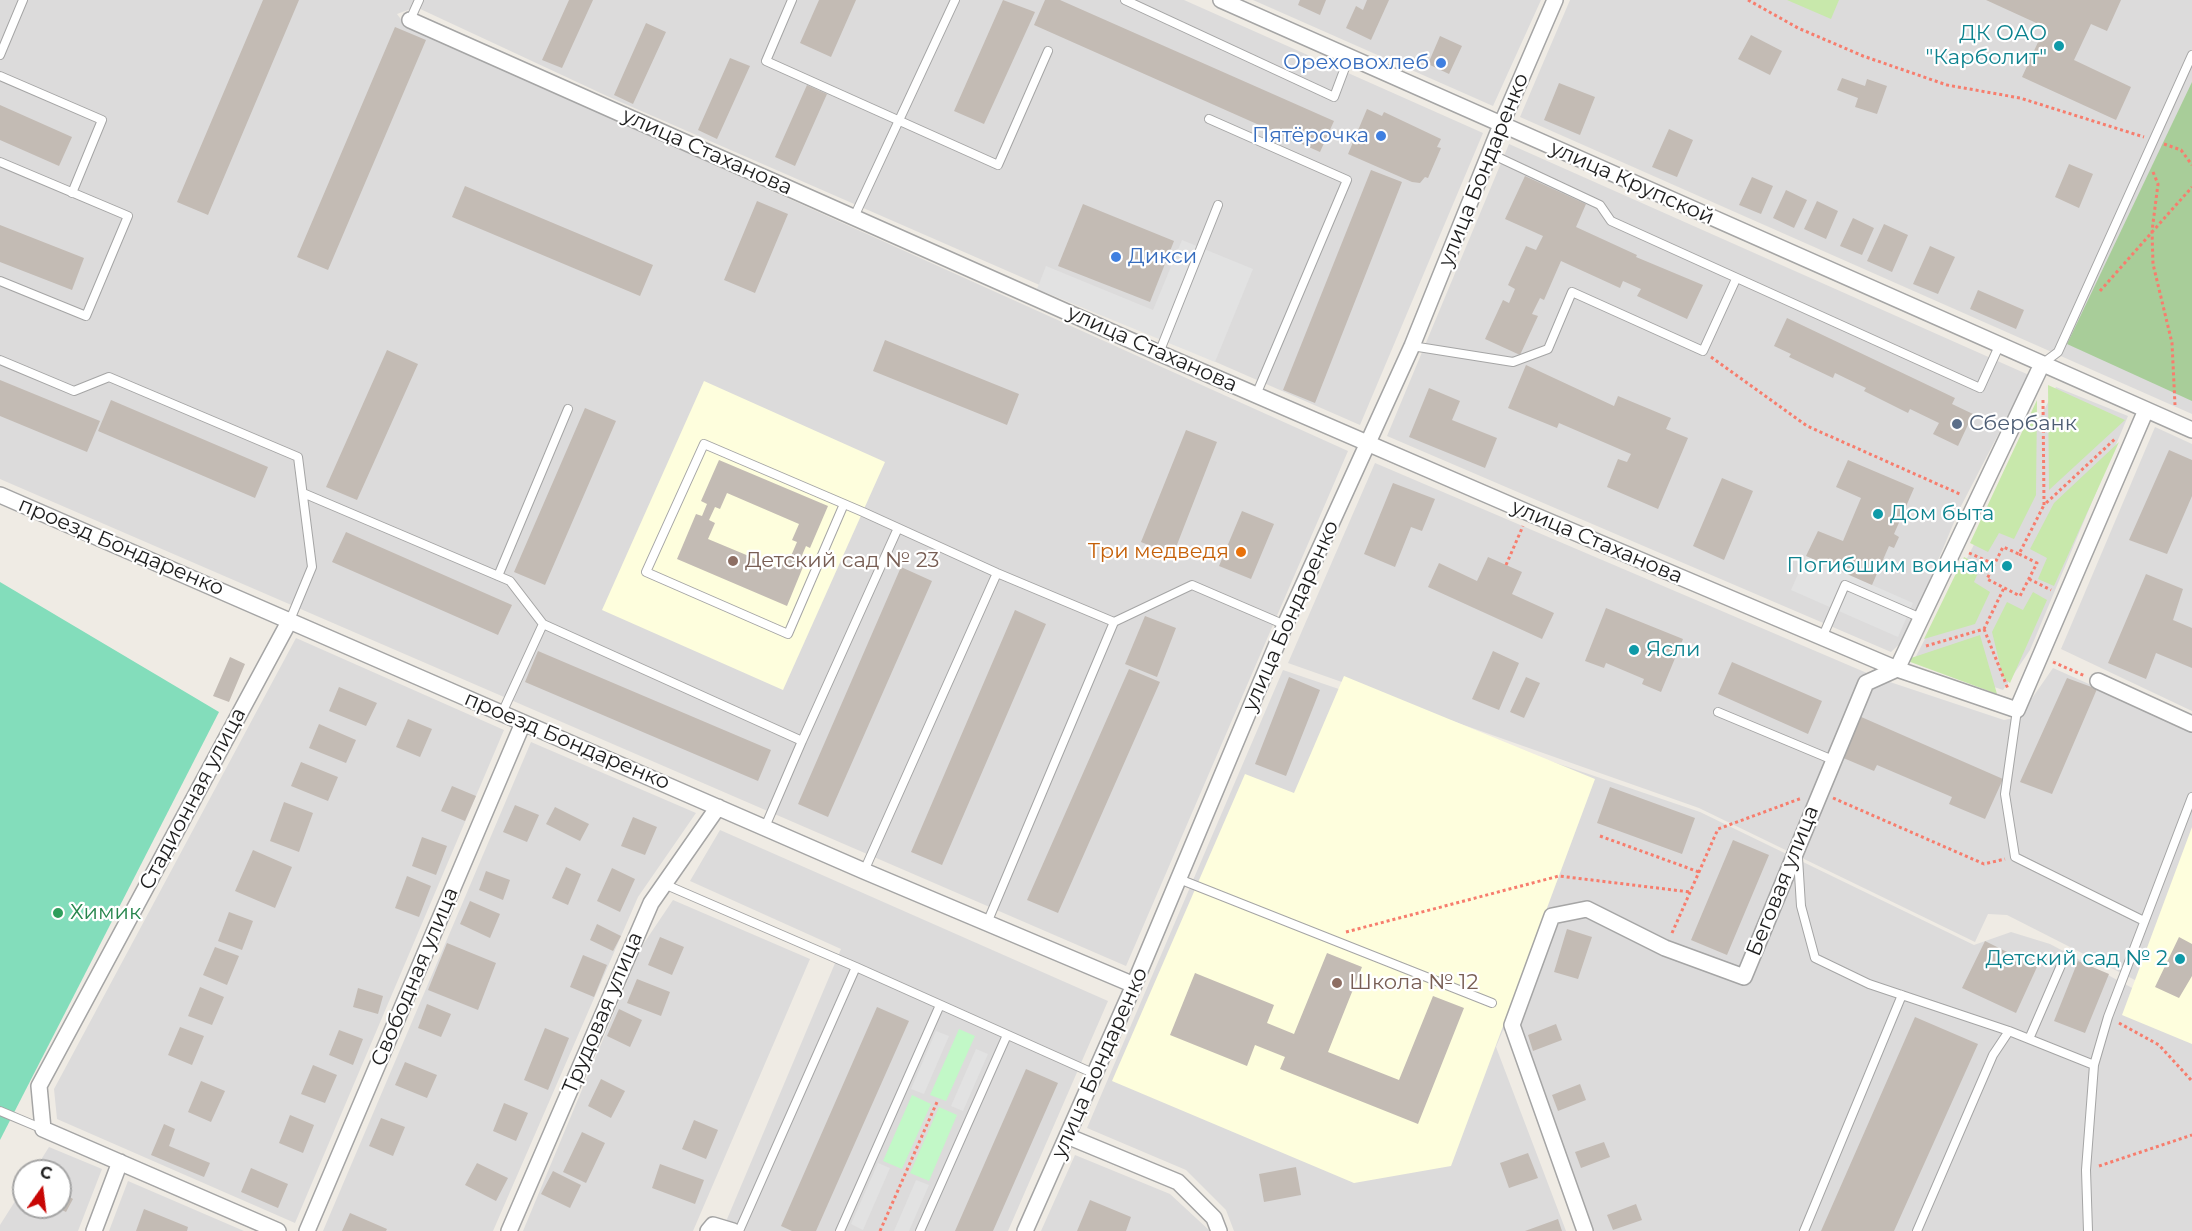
<!DOCTYPE html>
<meta charset="utf-8">
<style>
body{margin:0}
#map{position:relative;width:2192px;height:1231px;overflow:hidden;background:#efebe4;font-family:Montserrat,sans-serif}
canvas{display:block}
.north{position:absolute;left:12px;top:1159px;width:60px;height:60px;box-sizing:border-box;background:#fff;border:2px solid #a5a5a5;border-radius:50%;rotate:14deg;font-size:16px;font-weight:700;line-height:24px;text-align:center;color:#1e1e1e}
.north::after{content:'';display:block;margin:auto;width:21px;height:27px;background:#c80604;clip-path:polygon(50% 0,100% 100%,50% 72%,0 100%)}
</style>
<div id="map">
<canvas width="2192" height="1231"></canvas>
<div class="north">С</div>
</div>
<script>
const ctx = document.querySelector('canvas').getContext('2d');
ctx.lineJoin = 'round';
function fillPath(path, color) { ctx.fillStyle = color; ctx.fill(path, 'evenodd'); }
const shape = rows => new Path2D(rows.map(r => 'M' + r).join(''));
function strokePath(path, color, width, dash) { ctx.strokeStyle = color; ctx.lineWidth = width; ctx.lineCap = dash ? 'butt' : 'round'; ctx.setLineDash(dash || []); ctx.stroke(path); }
function write(font, color, halo, rows, align = 'center') {
  ctx.font = font + ' Montserrat,sans-serif'; ctx.lineWidth = 4.5; ctx.setLineDash([]); ctx.textBaseline = 'middle'; ctx.strokeStyle = halo; ctx.fillStyle = color; for (const [text, x, y, turn = 0] of rows) {
    ctx.save(); ctx.translate(x, y); ctx.rotate((+turn || 0) * Math.PI / 180); ctx.textAlign = isNaN(turn) ? turn : align; if (halo) ctx.strokeText(text, 0, 0); ctx.fillText(text, 0, 0); ctx.restore();
  }
}
fillPath(shape([
 [0,0,1184,0,1483,133,1360,425,607,96,416,7,397,14,406,26,1348,451,1126,966,0,479],
 [1253,0,1541,0,1493,106],
 [1570,0,2192,0,2192,414,1520,117],
 [1509,144,2029,375,1960,508,1905,639,1891,652,1387,436],
 [2056,387,2128,416,2030,650,2003,690,1914,660],
 [2155,427,2192,444,2192,711,2061,649],
 [1375,463,1881,679,2004,720,2019,717,2053,668,2192,730,2192,1009,2007,915,1988,914,1975,942,1699,808,1288,663],
 [296,638,504,730,295,1223,57,1119,54,1089],
 [1283,670,1700,812,1974,945,2011,932,2050,944,2192,1020,2192,1231,1592,1231,1523,1037,1503,1030,1496,1047,1566,1231,1234,1231,1226,1210,1186,1170,1087,1128],
 [531,742,696,813,638,897,493,1231,323,1231],
 [720,830,1108,1001,1008,1231,722,1231,841,949,690,881],
 [673,900,810,959,693,1231,523,1231,642,946],
 [49,1147,102,1169,78,1231,0,1231,0,1225,24,1187,24,1207,60,1207,60,1171,34,1171],
 [1075,1155,1170,1194,1210,1231,1041,1231],
 [128,1181,244,1231,109,1231]
]), '#dcdbdb');
fillPath(shape([
 [704,381,885,462,783,690,602,610],
 [1344,676,1595,779,1451,1166,1354,1183,1112,1081,1245,774,1294,793],
 [2192,827,2192,1044,2122,1015]
]), '#fefedd');
fillPath(shape([
 [1787,0,1839,0,1831,19],
 [2048,385,2125,420,2049,490],
 [2037,400,2036,495,2014,539,1999,533,1988,552,1970,543],
 [2119,442,2054,586,2038,579,2047,558,2030,549,2054,503],
 [1964,557,1981,566,1974,582,1990,592,1975,624,1924,639],
 [2033,592,2047,600,2010,683,2003,677,1992,632,2007,602,2023,610],
 [1980,635,1997,694,1905,660]
]), '#c8e8ab');
fillPath(shape([
 [2192,82,2192,401,2067,344]
]), '#a8cd99');
fillPath(shape([
 [959,1029,975,1036,946,1101,930,1095],
 [912,1095,931,1104,902,1169,883,1161],
 [939,1107,957,1115,929,1181,910,1173]
]), '#c2f8c7');
fillPath(shape([
 [0,582,219,712,0,1140]
]), '#83ddbb');
fillPath(shape([
 [1182,240,1253,269,1215,362,1037,289,1046,266,1153,310],
 [1806,556,1913,603,1898,637,1791,590],
 [936,1031,949,1036,924,1094,911,1089],
 [976,1049,988,1054,963,1111,951,1106],
 [878,1163,890,1168,863,1230,851,1224],
 [916,1180,929,1185,909,1231,894,1231]
]), '#e2e2e2');
fillPath(shape([
 [263,0,299,0,208,215,177,202],
 [569,0,593,0,562,68,542,60],
 [819,0,856,0,831,57,800,43],
 [1003,0,1035,12,984,124,954,111],
 [1045,0,1060,0,1334,121,1320,152,1034,25],
 [1300,0,1326,0,1320,15,1298,5],
 [1367,0,1389,0,1371,40,1346,28,1356,6,1363,10],
 [1986,0,2121,0,2107,31,2091,24,2074,60,2131,87,2116,120,2022,77,2045,27],
 [646,23,666,32,633,104,614,95],
 [395,27,426,40,328,270,297,257],
 [1751,35,1782,51,1770,75,1738,59],
 [1440,36,1462,46,1449,74,1428,64],
 [730,58,750,66,717,139,698,130],
 [1842,78,1865,86,1867,79,1887,86,1877,114,1855,107,1858,98,1837,90],
 [1559,83,1595,97,1580,135,1544,120],
 [807,85,827,94,795,166,775,157],
 [0,105,72,137,59,166,0,140],
 [1367,109,1382,116,1384,112,1441,139,1437,147,1441,148,1428,178,1425,177,1420,183,1412,182,1348,154],
 [1669,129,1693,140,1677,177,1652,167],
 [2069,164,2093,174,2079,208,2055,197],
 [1371,170,1402,182,1315,403,1283,390],
 [1525,176,1586,204,1576,227,1637,255,1636,257,1703,285,1687,319,1637,296,1641,289,1623,281,1620,288,1561,261,1544,300,1540,298,1532,314,1538,316,1520,355,1485,339,1503,300,1509,303,1515,289,1508,285,1526,246,1536,250,1543,236,1505,219],
 [1752,177,1773,186,1761,214,1739,205],
 [465,186,653,265,640,296,452,217],
 [1786,190,1807,200,1794,228,1773,218],
 [757,201,788,214,755,293,724,280],
 [1817,201,1838,211,1826,239,1804,229],
 [1083,204,1174,241,1150,302,1058,266],
 [1853,218,1874,228,1862,255,1840,246],
 [1884,224,1908,235,1892,272,1867,261],
 [0,225,84,258,72,290,0,262],
 [1930,246,1955,257,1938,294,1913,284],
 [1978,290,2024,310,2016,329,1970,309],
 [1787,318,1955,398,1952,404,1973,414,1958,446,1933,434,1939,423,1910,409,1908,413,1864,391,1866,388,1835,373,1833,378,1789,357,1791,354,1774,346],
 [885,340,1019,394,1007,425,873,371],
 [387,350,418,364,357,500,326,487],
 [1526,365,1614,406,1618,396,1671,418,1666,429,1688,438,1658,509,1607,487,1618,459,1627,462,1631,454,1559,423,1557,428,1508,408],
 [0,380,100,421,87,452,0,416],
 [1429,388,1460,401,1452,420,1497,438,1485,468,1409,437],
 [111,400,268,467,255,498,98,431],
 [585,408,616,421,545,585,514,572],
 [1186,430,1217,442,1173,555,1141,542],
 [2169,450,2192,460,2192,496,2167,554,2129,540],
 [719,460,828,506,810,548,806,546,800,560,805,562,787,606,677,559,696,514,702,516,707,504,701,501],
 [727,493,799,524,792,540,797,542,791,556,787,554,780,569,708,539,715,523,709,520,715,507,720,509],
 [1848,460,1914,488,1894,534,1899,537,1894,548,1889,546,1872,585,1806,556,1818,531,1843,541,1861,498,1836,487],
 [1722,478,1753,491,1724,560,1693,546],
 [1393,483,1435,499,1422,531,1411,527,1395,567,1364,554],
 [1242,511,1274,524,1251,579,1219,566],
 [346,532,512,605,498,635,332,562],
 [1488,557,1522,572,1512,594,1554,613,1542,639,1428,587,1439,563,1477,581],
 [901,567,932,581,828,817,798,804],
 [2146,574,2183,589,2173,620,2192,628,2192,668,2156,653,2146,679,2108,663],
 [1606,608,1683,639,1661,692,1642,684,1644,679,1606,663,1604,668,1585,661],
 [1015,610,1046,624,942,865,911,852],
 [1145,616,1176,628,1157,677,1125,664],
 [538,651,771,750,758,781,525,682],
 [1493,651,1519,663,1499,710,1472,699],
 [230,657,245,664,229,702,213,696],
 [1732,662,1822,701,1808,734,1718,694],
 [1129,669,1160,682,1058,913,1027,900],
 [1289,677,1320,690,1286,776,1255,764],
 [1526,677,1540,683,1524,718,1510,712],
 [2067,678,2097,689,2052,794,2020,782],
 [339,687,377,703,366,726,329,711],
 [1859,716,2003,779,1985,819,1949,804,1952,797,1877,765,1874,771,1841,757],
 [408,719,432,729,420,757,396,747],
 [319,724,356,740,346,763,309,748],
 [301,762,338,777,328,801,291,786],
 [452,786,476,796,465,821,441,811],
 [1610,787,1695,818,1682,854,1597,823],
 [284,802,313,813,299,852,270,841],
 [515,805,539,815,527,842,503,832],
 [555,807,589,824,580,841,546,824],
 [633,817,657,827,645,855,621,846],
 [422,837,447,846,436,875,412,866],
 [1733,840,1769,855,1727,955,1691,940],
 [253,850,292,867,275,908,235,891],
 [566,867,581,874,568,905,552,898],
 [612,868,635,879,620,912,597,901],
 [486,871,510,880,503,900,479,890],
 [407,876,431,886,419,917,395,908],
 [470,901,500,914,490,938,460,924],
 [229,912,253,921,242,950,218,941],
 [597,924,621,936,613,951,590,940],
 [1567,929,1592,937,1578,979,1554,972],
 [660,937,684,947,672,975,648,965],
 [2179,937,2192,944,2192,976,2179,998,2155,987],
 [1985,941,2037,967,2016,1013,1962,988],
 [447,943,496,963,478,1010,428,990],
 [215,947,239,956,227,985,203,975],
 [1327,953,1362,967,1328,1052,1399,1080,1433,996,1464,1008,1418,1124,1280,1069,1285,1057,1255,1045,1247,1066,1170,1035,1195,973,1274,1005,1267,1023,1294,1034],
 [583,955,607,965,594,997,570,987],
 [2078,961,2109,974,2085,1033,2054,1021],
 [637,979,670,992,661,1016,627,1003],
 [200,987,224,997,212,1025,188,1016],
 [358,988,383,996,378,1014,353,1007],
 [427,1004,451,1014,441,1037,418,1028],
 [877,1007,909,1021,816,1231,792,1231,781,1226],
 [619,1009,642,1020,630,1047,607,1036],
 [1915,1017,1978,1044,1894,1231,1821,1231],
 [1556,1024,1562,1040,1533,1051,1528,1035],
 [180,1027,204,1036,192,1065,168,1055],
 [545,1028,569,1038,548,1090,524,1080],
 [339,1030,363,1039,353,1065,329,1055],
 [405,1062,437,1075,427,1098,395,1085],
 [313,1065,337,1075,325,1103,301,1094],
 [1026,1069,1058,1083,993,1231,955,1231],
 [601,1079,625,1091,611,1118,588,1106],
 [201,1081,225,1091,211,1122,188,1112],
 [1580,1084,1586,1100,1558,1111,1552,1095],
 [504,1103,528,1113,516,1141,493,1131],
 [290,1115,314,1125,303,1153,279,1143],
 [381,1118,405,1127,393,1156,369,1146],
 [694,1120,718,1130,706,1159,682,1149],
 [164,1124,175,1129,169,1146,210,1163,204,1177,151,1155],
 [582,1132,605,1143,586,1183,563,1172],
 [1604,1142,1610,1157,1581,1168,1575,1152],
 [1528,1153,1538,1178,1509,1188,1500,1163],
 [477,1163,508,1178,496,1201,465,1185],
 [660,1164,704,1180,695,1204,652,1188],
 [1296,1167,1301,1195,1264,1202,1259,1174],
 [251,1168,288,1184,278,1208,241,1192],
 [553,1171,581,1185,570,1208,541,1194],
 [60,1191,73,1199,66,1212,60,1209],
 [1090,1200,1131,1217,1126,1231,1077,1231],
 [1636,1204,1642,1220,1613,1230,1607,1215],
 [144,1209,188,1227,187,1231,136,1231],
 [350,1213,387,1229,386,1231,342,1231],
 [1558,1219,1562,1231,1525,1231]
]), '#c3bbb4');
const lane = shape([
 [792,0,766,61,998,165,1048,51],
 [1125,0,1334,97,1349,57],
 [410,20,419,0],
 [0,55,23,0],
 [0,76,102,120,72,193],
 [1209,119,1347,180,1256,395],
 [1489,153,1600,205,1611,221,1980,388,1999,346],
 [0,162,128,216,86,316,0,281],
 [854,217,955,0],
 [1412,346,1513,362,1548,349,1572,292,1703,351,1736,279],
 [1159,353,1218,205],
 [0,360,74,391,109,377,298,457,312,567,290,620],
 [2042,364,2058,352,2192,55],
 [303,493,510,581,543,624,802,741,765,827],
 [844,504,788,634,646,572,704,444,863,512,997,573,1114,622,1192,585,1285,625],
 [498,576,568,409],
 [1822,638,1845,585,1921,618],
 [2017,710,2005,794,2015,857,2144,921],
 [1718,712,1833,760],
 [502,713,543,624],
 [802,741,898,528],
 [1798,858,1801,906,1815,958,1869,984,2009,1031,2094,1065],
 [864,871,997,573],
 [1179,879,1492,1003],
 [664,884,856,967],
 [987,923,1114,622],
 [2029,1039,2062,963],
 [0,1111,43,1129],
 [739,1231,856,967,1095,1074],
 [840,1231,940,1005],
 [920,1231,1007,1035],
 [1804,1231,1902,995],
 [1917,1231,1993,1055,2009,1031],
 [2088,1231,2086,1170,2094,1065,2108,1017,2192,797]
]);
const street = shape([
 [1221,0,2192,430],
 [410,20,1159,353,1529,513,1897,669,2017,710,2146,410],
 [0,495,864,871,1134,985],
 [1897,669,2042,364],
 [2098,681,2192,724],
 [1067,1136,1178,1182,1214,1218,1219,1231],
 [94,1231,120,1162],
 [278,1231,43,1129,39,1086,290,620],
 [307,1231,523,723],
 [509,1231,651,903,718,807],
 [708,1231,713,1225,733,1231],
 [1025,1231,1134,985,1285,625,1412,346,1501,125,1555,0],
 [1585,1231,1512,1025,1552,916,1587,909,1665,948,1744,977,1866,683,1897,669]
]);
strokePath(lane, '#a5a5a5', 10);
strokePath(street, '#a5a5a5', 18);
strokePath(shape([
 [1748,0,1798,28,1863,56,1947,85,2020,98,2144,137],
 [2164,144,2181,150,2192,165],
 [2153,172,2158,184,2152,231,2153,264,2172,343,2175,405],
 [2100,291,2192,187],
 [1711,357,1807,426,1962,495],
 [2043,400,2044,505,2116,438],
 [1969,553,1994,564],
 [2019,554,2037,563,2020,596,1987,579,2003,547,2019,554,2044,505],
 [1506,565,1523,526],
 [2029,579,2051,590],
 [1984,629,2008,689],
 [1926,646,1984,629,2004,588],
 [2053,662,2085,676],
 [1833,798,1984,864,2005,859],
 [1600,836,1699,872],
 [1346,932,1559,876,1690,892],
 [1672,933,1718,829,1802,798],
 [2119,1023,2159,1045,2192,1081],
 [2099,1166,2192,1135],
 [880,1231,937,1102]
]), '#f77d6d', 3, [3, 3]);
strokePath(lane, '#fff', 8);
strokePath(street, '#fff', 15);
for (const [x, y, r, color] of [
 [2059,46,6,"#0f9aa8"],
 [1441,63,6,"#3f7fe0"],
 [1381,136,6,"#3f7fe0"],
 [1116,257,6,"#3f7fe0"],
 [1957,424,6,"#5c6f8a"],
 [1878,514,6,"#0f9aa8"],
 [1241,552,6,"#e8710a"],
 [733,561,6,"#8d6e63"],
 [2007,566,6,"#0f9aa8"],
 [1634,650,6,"#0f9aa8"],
 [58,913,6,"#2e9e5b"],
 [2180,959,6,"#0f9aa8"],
 [1337,983,6,"#8d6e63"]
]) { const dot = new Path2D(); dot.arc(x, y, r, 0, 2 * Math.PI); ctx.fillStyle = color; ctx.fill(dot); strokePath(dot, '#fff', 2); }
write('21px', '#0d838f', '#fff', [
 ["ДК ОАО",2047,34],
 ["\"Карболит\"",2047,58],
 ["Дом быта",1890,514,"left"],
 ["Погибшим воинам",1995,566],
 ["Ясли",1646,650,"left"],
 ["Детский сад № 2",2168,959]
], 'right');
write('21px', '#366cbe', '#fff', [
 ["Ореховохлеб",1429,63],
 ["Пятёрочка",1369,136],
 ["Дикси",1128,257,"left"]
], 'right');
write('21px', '#1e1e1e', '#fff', [
 ["улица Стаханова",707,152,24],
 ["улица Бондаренко",1484,170,-68],
 ["улица Крупской",1632,183,24],
 ["улица Стаханова",1152,349,24],
 ["улица Стаханова",1597,542,23],
 ["проезд Бондаренко",121,547,23],
 ["улица Бондаренко",1291,616,-66],
 ["проезд Бондаренко",567,741,23],
 ["Стадионная улица",193,799,-62],
 ["Беговая улица",1783,881,-68],
 ["Свободная улица",415,977,-67],
 ["Трудовая улица",603,1013,-67],
 ["улица Бондаренко",1100,1063,-66]
]);
write('21px', '#4e5e75', '#fff', [
 ["Сбербанк",1969,424]
], 'left');
write('21px', '#c56008', '#fff', [
 ["Три медведя",1229,552]
], 'right');
write('21px', '#785e54', '#fff', [
 ["Детский сад № 23",745,561],
 ["Школа № 12",1349,983]
], 'left');
write('21px', '#27864d', '#fff', [
 ["Химик",70,913]
], 'left');
</script>
